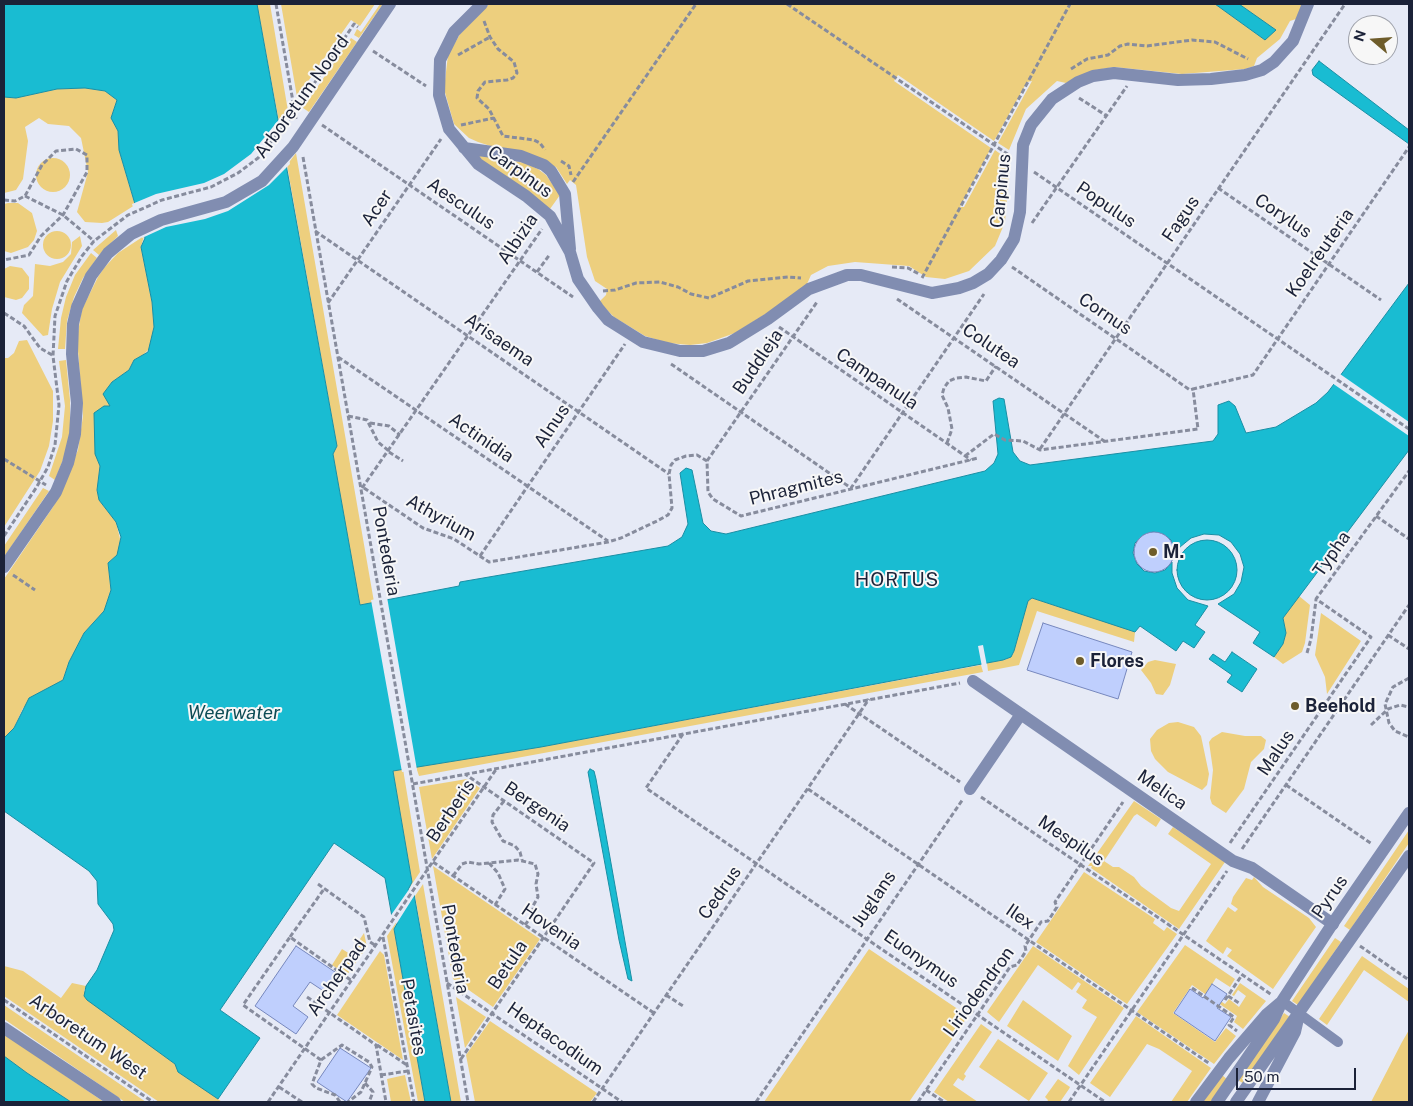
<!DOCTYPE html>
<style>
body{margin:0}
#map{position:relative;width:1413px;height:1106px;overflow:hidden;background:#e6eaf6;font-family:"Public Sans",sans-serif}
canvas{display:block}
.frame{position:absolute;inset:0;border:5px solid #1b2238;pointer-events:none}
.north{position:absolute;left:1348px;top:15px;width:50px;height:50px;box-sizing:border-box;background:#f7f7f7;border:1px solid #9fa2ab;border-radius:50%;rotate:288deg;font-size:14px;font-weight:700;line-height:20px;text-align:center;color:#1b2238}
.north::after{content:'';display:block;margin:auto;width:18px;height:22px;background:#6e5c2a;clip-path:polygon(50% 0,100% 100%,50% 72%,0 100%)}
.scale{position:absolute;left:1236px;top:1068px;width:120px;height:22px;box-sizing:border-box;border:2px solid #1b2238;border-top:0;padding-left:6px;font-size:15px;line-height:18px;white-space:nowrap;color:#1b2238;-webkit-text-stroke:4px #f7f7f7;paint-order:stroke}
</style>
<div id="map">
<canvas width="1413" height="1106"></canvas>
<div class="frame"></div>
<div class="north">N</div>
<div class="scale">50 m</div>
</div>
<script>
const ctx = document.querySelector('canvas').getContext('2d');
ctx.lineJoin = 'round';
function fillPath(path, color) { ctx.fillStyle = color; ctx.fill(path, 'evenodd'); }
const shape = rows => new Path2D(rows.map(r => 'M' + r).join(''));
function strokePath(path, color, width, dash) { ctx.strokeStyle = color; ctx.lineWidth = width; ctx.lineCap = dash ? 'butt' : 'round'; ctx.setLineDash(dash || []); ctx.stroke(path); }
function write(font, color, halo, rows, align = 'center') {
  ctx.font = font + ' "Public Sans",sans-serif'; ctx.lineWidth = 4; ctx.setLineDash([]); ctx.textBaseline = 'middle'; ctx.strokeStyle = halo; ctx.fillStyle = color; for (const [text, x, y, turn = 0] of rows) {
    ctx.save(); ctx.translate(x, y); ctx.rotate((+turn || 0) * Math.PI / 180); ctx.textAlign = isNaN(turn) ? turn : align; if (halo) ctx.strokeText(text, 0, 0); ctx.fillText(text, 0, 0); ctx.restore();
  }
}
fillPath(shape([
 [257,4,270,4,288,111,279,122],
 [281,4,375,4,360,26,351,20,297,97],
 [380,4,383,4,359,38,354,35,357,29,361,32],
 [489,4,1215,4,1265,40,1275,30,1239,4,1302,4,1299,18,1290,21,1280,39,1257,58,1254,66,1245,69,1182,74,1114,67,1096,70,1066,83,1057,81,1026,109,1009,150,998,143,1032,81,1027,82,994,141,898,75,894,81,991,148,960,207,964,207,995,150,1010,161,1005,222,995,246,969,271,945,279,926,277,909,266,855,262,828,266,811,275,807,284,772,310,735,333,707,343,690,345,668,343,645,336,614,317,599,302,606,295,607,289,595,281,587,257,576,185,570,180,567,184,556,167,478,142,469,138,454,124,444,89,448,55,460,34],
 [351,38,357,42,309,112,303,108],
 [85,88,105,91,117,100,111,118,118,131,119,150,135,205,108,222,102,223,85,222,77,212,88,172,81,138,69,126,48,124,39,118,25,127,28,141,23,179,16,190,4,193,4,97,16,98,57,89],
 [296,153,374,602,360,606,333,454,337,446,287,165],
 [476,154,525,163,538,169,546,175,560,195,550,209,488,166],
 '36 175a17 17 0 1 1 34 0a17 17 0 1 1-34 0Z',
 [8,203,18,203,32,213,37,231,34,240,28,247,11,253,4,251,4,204],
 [116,230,118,236,99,255,93,250],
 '43 245a14 14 0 1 1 28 0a14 14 0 1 1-28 0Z',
 [80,236,82,246,60,282,52,309,48,335,43,336,22,313,24,305,33,296,35,264,50,266,63,262,71,254,72,242],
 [144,236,141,247,152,302,154,327,150,348,143,355,134,360,129,370,112,382,104,394,111,406,98,458,100,466,97,490,99,500,116,522,121,543,117,555,108,563,111,590,104,611,84,633,69,662,63,680,23,708,14,728,4,738,4,579,53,507,78,450,83,416,77,338,82,309,98,277,104,268,118,253],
 [91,253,97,258,83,278,74,297,67,321,65,349,58,349,61,318,66,297,75,275],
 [10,266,22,268,29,277,29,289,22,298,16,300,4,297,4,269],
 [27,340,53,391,53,421,49,446,40,471,4,527,4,358,8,358,14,353,19,341],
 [66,360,70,400,70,431,64,457,55,480,49,476,62,437,65,406,59,361],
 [43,488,49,491,4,557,4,546],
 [1299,596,1310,605,1305,643,1302,652,1283,664,1274,657,1283,644,1286,633,1283,618],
 [1032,598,1133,630,1135,632,1134,642,1037,611,1019,665,988,671,987,663,1007,659,1013,654,1028,601],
 [1321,613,1361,641,1327,694,1325,677,1315,655],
 [1155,660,1176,664,1170,685,1163,695,1156,694,1151,683,1141,670,1148,662],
 [981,665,983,672,419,776,416,767,541,747],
 [1178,722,1194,727,1201,736,1209,774,1207,785,1202,790,1168,772,1155,759,1151,751,1150,739,1157,730,1169,723],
 [1222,732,1245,736,1261,736,1266,740,1264,749,1251,762,1244,789,1226,813,1212,804,1210,798,1213,770,1209,742,1212,738],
 [403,769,420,872,408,890,412,882,393,771],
 [467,779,480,788,432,859,419,787],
 [1134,801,1161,819,1156,827,1137,814,1134,816,1104,861,1113,867,1119,867,1134,877,1141,886,1171,908,1179,911,1211,864,1168,834,1173,827,1225,862,1179,929,1091,868,1092,866,1088,866],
 [1409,830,1409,843,1350,930,1344,926],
 [433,866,540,939,493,1007,453,979],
 [1084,872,1155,919,1153,923,1164,931,1167,927,1177,934,1127,1004,1036,942],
 [1254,877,1263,887,1309,918,1316,927,1273,989,1227,956,1232,950,1227,947,1223,954,1206,941,1228,907,1235,912,1238,909,1231,904,1233,897,1246,878,1252,880],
 [423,884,461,1102,451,1102,415,896],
 [397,921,394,929,425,1102,418,1102,387,936],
 [364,933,367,947,347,975,332,965,342,949,350,954],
 [1335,938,1341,942,1298,1005,1292,1001],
 [1185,945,1235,979,1230,987,1216,978,1207,992,1225,1004,1229,999,1239,1007,1246,996,1238,990,1234,996,1232,995,1240,983,1266,1001,1243,1029,1234,1022,1237,1016,1192,985,1173,1013,1215,1042,1226,1028,1236,1036,1214,1064,1137,1012],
 [1033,946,1124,1008,1079,1075,1068,1066,1097,1017,1082,1008,1087,1000,1076,992,1081,984,1078,982,1072,990,1038,965,999,1022,987,1012],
 [869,949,968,1016,909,1102,764,1102],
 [380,951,384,955,403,1060,337,1015],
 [1362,956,1409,989,1409,1002,1364,970,1327,1025,1319,1019],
 [4,966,23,971,61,998,72,983,86,986,84,991,175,1064,179,1070,222,1102,159,1102,4,996],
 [456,997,486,1017,465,1048],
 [1023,1000,1072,1036,1058,1061,1007,1026],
 [4,1005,146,1102,125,1102,4,1019],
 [1284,1013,1290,1017,1244,1084,1238,1080],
 [1136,1016,1211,1068,1187,1102,1171,1102,1192,1071,1159,1049,1147,1044,1110,1097,1090,1083],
 [490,1021,597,1093,590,1102,475,1102,466,1055],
 [981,1024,992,1032,964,1074,966,1076,963,1081,958,1078,953,1085,978,1102,949,1102,934,1092],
 [1409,1030,1409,1102,1371,1102,1402,1042],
 [4,1034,104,1102,71,1102,27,1073,4,1056],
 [998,1039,1048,1073,1029,1101,979,1067],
 [405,1075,411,1102,391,1102,387,1079],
 [1222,1075,1228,1080,1213,1102,1203,1102],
 [1058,1079,1070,1087,1069,1089,1060,1102,1047,1102,1048,1100,1045,1097]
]), '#edcf7e');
const water = shape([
 [4,4,257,4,337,446,333,454,360,605,459,586,460,582,668,546,682,537,688,524,680,473,686,468,692,470,703,523,711,531,726,534,985,471,994,463,998,454,993,401,999,398,1004,399,1013,452,1020,461,1030,465,1213,441,1218,434,1218,405,1229,401,1235,406,1246,433,1276,427,1316,403,1328,392,1409,283,1409,450,1283,618,1286,633,1283,644,1274,657,1253,643,1260,632,1218,604,1234,594,1241,582,1244,567,1240,554,1231,542,1219,535,1204,534,1191,538,1180,547,1175,555,1171,540,1163,534,1153,532,1143,535,1135,543,1133,553,1137,564,1144,571,1155,573,1165,570,1172,562,1172,573,1177,588,1188,600,1208,606,1195,625,1205,632,1194,648,1183,641,1176,651,1140,626,1135,632,1032,598,1028,601,1014,651,1011,657,1003,660,541,747,393,771,412,882,408,890,414,894,451,1102,425,1102,394,929,398,922,392,917,385,878,334,843,220,1010,260,1038,218,1099,178,1072,175,1064,87,1000,84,996,86,986,97,970,114,930,113,924,98,904,97,881,89,871,4,811,4,738,14,728,29,698,63,680,69,662,84,633,104,611,111,590,108,563,117,555,121,537,116,522,99,500,97,490,100,466,95,454,94,413,104,406,110,406,103,394,112,382,129,370,134,360,148,352,154,327,152,302,141,247,145,238,119,150,118,131,111,118,117,100,105,91,85,88,57,89,16,98,4,97,4,4],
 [1215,4,1239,4,1276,30,1265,40,1215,4],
 [1319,61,1409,130,1409,144,1313,75,1312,70,1319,61],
 '1177 570a30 30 0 1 1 60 0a30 30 0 1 1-60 0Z',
 [1232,652,1257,669,1242,692,1227,682,1232,675,1209,659,1213,654,1225,662,1232,652],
 [590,769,594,771,596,779,632,981,628,979,619,940,588,772,590,769],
 [4,1056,27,1073,71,1102,4,1102,4,1056]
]);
fillPath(water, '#19bcd2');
strokePath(water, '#1a8ea4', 1);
fillPath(shape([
 [281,117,290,164,269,185,228,211,205,219,166,227,142,238,132,204,156,194,204,183,224,174,251,154],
 [1340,374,1409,422,1409,436,1332,383],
 [387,597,417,770,402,772,371,600],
 [983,645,987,666,982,667,978,646],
 [410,888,416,893,397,923,389,918]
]), '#e6eaf6');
const building = shape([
 '1134 552a20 20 0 1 1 40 0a20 20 0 1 1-40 0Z',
 [1043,623,1132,652,1118,699,1027,670,1043,623],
 [296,946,338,974,325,992,310,982,293,1006,308,1017,296,1034,255,1006,296,946],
 [1212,984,1227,994,1217,1008,1231,1017,1215,1041,1174,1013,1190,989,1203,998,1212,984],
 [340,1048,371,1068,347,1102,317,1082,340,1048]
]);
fillPath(building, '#bfcffd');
strokePath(building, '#7687bd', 1);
strokePath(shape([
 [276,4,296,119],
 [787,4,1009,155],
 [484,21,490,37,498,49,514,62,517,73,513,78,507,80,485,82,478,91,477,98,489,109,503,136,534,140,540,143,545,150],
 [373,51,426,86],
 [458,55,490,37],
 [1071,69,1087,59,1108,55,1120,46,1128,44,1147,46,1192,40,1215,42,1248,59],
 [1079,98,1107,116],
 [322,125,573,297],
 [461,125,494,118],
 [303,157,468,1102],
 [561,161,569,166,571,175],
 [1034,172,1409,429],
 [573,182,696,4],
 [1218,188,1381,300],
 [25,196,63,215,94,241],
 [4,200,15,201,25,196,42,165,56,151,76,149,87,155,87,172,63,215,41,236,29,255,4,260],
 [1032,223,1127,86],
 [315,231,669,474],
 [892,267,908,268,919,274],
 [1012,267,1190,390,1193,389],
 [537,272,550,254],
 [922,278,1070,4],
 [603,291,615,290,636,283,660,282,678,287,691,294,709,298,748,281,788,277,801,278],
 [897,299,1104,441],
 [328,303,441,139],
 [4,313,24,326,40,348,54,356],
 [779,327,971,460],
 [338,357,608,541],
 [671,364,851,488,984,294],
 [348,416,367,420,378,442,389,451],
 [370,423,389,426,400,435],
 [947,443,952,429,948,408,942,395,944,388,949,381,956,378,966,377,986,381,996,366],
 [1040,449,1345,4],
 [389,452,403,461],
 [965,456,994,434,1005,440,1023,441,1040,450,1198,429,1193,389,1253,375,1409,147],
 [4,459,46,485],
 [707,461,817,302],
 [362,488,542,229],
 [364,488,423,528,454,539,489,562,608,542,621,538,657,521,668,515,672,508,669,474,671,465,675,460,686,456,697,455,707,461,708,492,713,499,741,516,978,458],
 [1376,516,1409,539],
 [4,536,36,488,48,467,55,445,59,405,53,356,55,316,67,281,82,256,94,241,128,215,162,200,211,187,238,173,258,158,295,112,354,24,358,27],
 [480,556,625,344],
 [13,575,35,590],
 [1388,635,1409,649],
 [1307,653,1311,639,1316,600],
 [1409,678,1393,687,1385,704,1389,723,1395,731,1409,737],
 [845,704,960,782],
 [1371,725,1388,709,1400,705,1409,707],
 [683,734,646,788,1105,1102],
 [413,784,960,683],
 [1286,785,1372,844],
 [808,789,1210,1064],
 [981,797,1272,995],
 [504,801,493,815,492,822,503,841,515,846,520,852,522,860],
 [1230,843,1371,637,1316,599,1409,471],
 [1242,849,1409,605],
 [433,862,654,1013],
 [489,863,498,873,505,889,495,905],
 [453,876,462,864,468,862,479,864,518,860,535,864,538,874,536,884,538,897,533,906,533,914,525,925],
 [318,884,364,917,370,942,376,946],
 [290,937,324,889],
 [383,937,414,1102],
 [1360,946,1409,980],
 [447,983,622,1102],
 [1192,988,1234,1017,1229,1025,1237,1031],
 [666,995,683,1006],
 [1228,996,1239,1003],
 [307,997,376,1045,386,1102],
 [4,1000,153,1102],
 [1225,1000,1242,975],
 [377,1045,407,1065],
 [461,1059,594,863,465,774],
 [321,1060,342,1045,369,1062,372,1067,361,1092,348,1102],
 [381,1075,408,1071],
 [365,1083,373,1092,369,1102],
 [279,1087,302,1102],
 [926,1090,944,1102],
 [268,1102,497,768],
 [340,1102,335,1095,316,1088,312,1084,321,1060,243,1005,290,937,352,981],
 [593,1102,869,699],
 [756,1102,963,799],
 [918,1102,1010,967,1017,965,1026,951,1025,946,1041,922,1048,921,1057,907,1055,902,1123,802],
 [1069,1102,1227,871]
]), '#878c9d', 3, [5, 2.5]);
strokePath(shape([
 [1282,1001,1338,1042]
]), '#818db1', 10);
strokePath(shape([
 [482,4,454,32,440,60,439,95,449,129,478,164,526,196,550,216,570,252,578,279,598,308,608,320,643,342,680,351,703,351,729,343,768,319,809,289,847,275,861,275,932,293,959,288,973,283,988,274,1001,260,1014,239,1020,212,1023,145,1031,125,1052,99,1078,82,1093,76,1114,73,1178,80,1211,79,1245,75,1262,70,1274,62,1293,41,1308,4],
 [464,148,521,156,544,165,551,171,565,194,570,249],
 [4,567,56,492,68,463,75,434,77,403,72,354,73,324,77,307,91,276,108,253,131,234,161,220,226,202,262,181,293,147,390,4],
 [973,681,1233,861,1252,868,1333,924],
 [970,789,1021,714],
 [4,1028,115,1102],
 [1236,1102,1409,856],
 [1258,1102,1295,1032,1298,1019]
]), '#818db1', 12);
strokePath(shape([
 [1196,1102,1229,1058,1267,1014,1280,1003],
 [1217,1102,1274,1019,1282,1001,1331,926,1409,813]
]), '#818db1', 12);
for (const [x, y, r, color] of [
 [1153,552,5,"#6e5c2a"],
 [1080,661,5,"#6e5c2a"],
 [1295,706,5,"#6e5c2a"]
]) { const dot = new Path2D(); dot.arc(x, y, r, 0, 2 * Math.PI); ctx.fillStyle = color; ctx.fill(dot); strokePath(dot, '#f7f7f7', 2); }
write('18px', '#1b2238', '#f7f7f7', [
 ["Arboretum Noord",302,97,-54],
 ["Carpinus",520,172,36],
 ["Carpinus",1001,191,-84],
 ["Aesculus",461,204,34],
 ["Populus",1106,205,34],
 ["Acer",377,208,-56],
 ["Corylus",1283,216,34],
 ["Fagus",1181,219,-56],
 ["Albizia",518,239,-56],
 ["Koelreuteria",1320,253,-55],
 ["Cornus",1105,314,34],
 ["Arisaema",499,340,34],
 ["Colutea",991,346,34],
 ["Buddleja",758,362,-56],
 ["Campanula",877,379,34],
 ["Alnus",552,426,-56],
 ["Actinidia",481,438,34],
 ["Phragmites",796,488,-14],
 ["Athyrium",441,518,29],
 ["Pontederia",386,551,80],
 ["Typha",1332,554,-55],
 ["Malus",1276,753,-56],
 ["Melica",1162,790,35],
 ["Bergenia",537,807,34],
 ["Berberis",451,811,-56],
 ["Mespilus",1071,841,34],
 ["Cedrus",720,893,-55],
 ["Pyrus",1330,897,-55],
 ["Juglans",874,899,-56],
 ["Ilex",1020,917,35],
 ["Hovenia",551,927,34],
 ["Pontederia",455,949,80],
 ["Euonymus",921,959,35],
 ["Betula",508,965,-56],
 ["Archerpad",337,978,-55],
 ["Liriodendron",979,992,-54],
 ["Petasites",413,1017,80],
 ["Arboretum West",88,1037,34],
 ["Heptacodium",555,1039,35]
]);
write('bold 18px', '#1b2238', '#f7f7f7', [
 ["M.",1163,552],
 ["Flores",1090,661],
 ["Beehold",1305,706]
], 'left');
ctx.letterSpacing = '1px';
write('19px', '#1b2238', '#f7f7f7', [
 ["HORTUS",897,580]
]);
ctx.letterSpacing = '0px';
write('italic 19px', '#0d4c55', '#f7f7f7', [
 ["Weerwater",234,713]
]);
</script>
